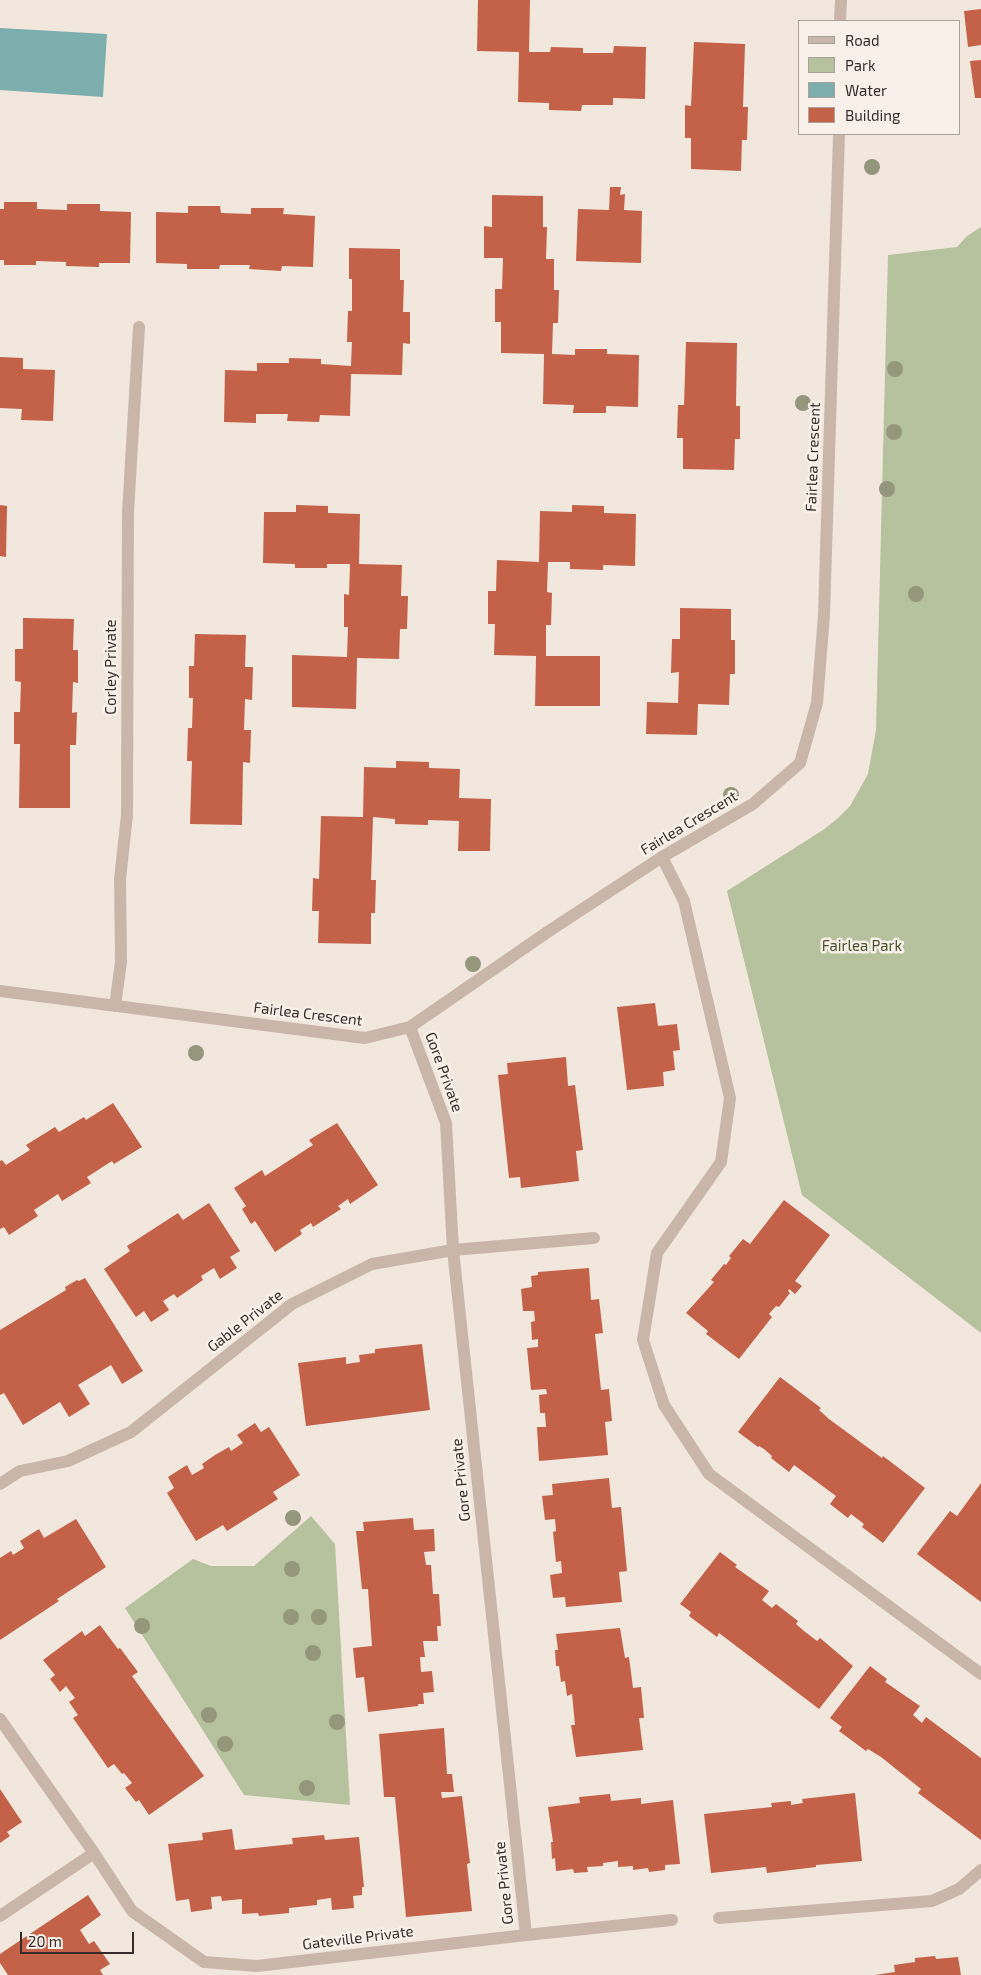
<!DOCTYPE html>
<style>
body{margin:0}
#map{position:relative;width:981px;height:1975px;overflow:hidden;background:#f2e7dd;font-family:"Exo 2",sans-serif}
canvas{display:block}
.legend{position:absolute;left:798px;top:20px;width:162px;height:115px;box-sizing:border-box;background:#f9f1e9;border:1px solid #aba29c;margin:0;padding:6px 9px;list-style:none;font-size:15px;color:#372c29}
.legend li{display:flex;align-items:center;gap:10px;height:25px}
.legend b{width:25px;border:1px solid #aba29c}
.scale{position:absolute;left:20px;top:1932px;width:114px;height:22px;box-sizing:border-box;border:2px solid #372c29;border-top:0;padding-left:6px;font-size:15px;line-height:18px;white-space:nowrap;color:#372c29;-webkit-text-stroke:4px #f9f1e9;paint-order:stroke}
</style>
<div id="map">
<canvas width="981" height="1975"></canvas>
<ul class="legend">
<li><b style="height:6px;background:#cab6a9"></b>Road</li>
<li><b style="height:14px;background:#b6c19d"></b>Park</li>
<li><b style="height:14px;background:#7caeae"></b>Water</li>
<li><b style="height:14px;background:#c46149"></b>Building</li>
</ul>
<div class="scale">20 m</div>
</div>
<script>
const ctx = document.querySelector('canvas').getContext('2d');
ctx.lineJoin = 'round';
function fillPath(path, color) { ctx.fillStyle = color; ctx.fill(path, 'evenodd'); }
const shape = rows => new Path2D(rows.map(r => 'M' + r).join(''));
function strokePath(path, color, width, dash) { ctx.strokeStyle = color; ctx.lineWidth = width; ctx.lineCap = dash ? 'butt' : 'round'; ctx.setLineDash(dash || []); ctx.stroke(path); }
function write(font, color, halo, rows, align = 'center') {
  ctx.font = font + ' "Exo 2",sans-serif'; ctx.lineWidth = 5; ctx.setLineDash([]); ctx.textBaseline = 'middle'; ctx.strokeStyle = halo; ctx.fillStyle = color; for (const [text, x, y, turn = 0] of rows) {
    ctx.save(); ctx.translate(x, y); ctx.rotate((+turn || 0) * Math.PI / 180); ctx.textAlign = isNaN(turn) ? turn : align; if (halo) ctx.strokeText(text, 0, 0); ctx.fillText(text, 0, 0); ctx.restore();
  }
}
fillPath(shape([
 [981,227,981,1333,802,1195,727,891,823,830,837,819,850,806,868,774,876,730,888,255,957,247,967,236],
 [311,1516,335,1544,350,1805,244,1795,125,1608,193,1559,211,1566,254,1566]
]), '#b6c19d');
fillPath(shape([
 [0,28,107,34,103,97,0,90]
]), '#7caeae');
fillPath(shape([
 [478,0,530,0,529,52,550,52,551,47,583,48,583,53,613,53,614,46,646,47,645,99,613,98,613,105,582,105,581,111,549,110,549,103,518,102,519,52,477,51],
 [981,9,981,45,968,47,964,11],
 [694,42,745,44,743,107,748,107,747,140,742,140,741,171,691,169,691,138,685,138,685,105,691,106],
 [981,60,981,98,975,98,970,61],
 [610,187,621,187,620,195,625,194,624,210,642,211,641,263,576,261,578,209,609,210],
 [492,195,543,196,543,227,547,227,546,259,554,259,554,290,559,290,558,323,553,323,552,354,575,355,575,349,607,349,607,354,639,355,638,407,606,406,606,413,573,413,574,405,543,404,544,354,501,353,501,322,495,322,495,289,502,289,503,258,484,258,484,226,492,227],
 [4,202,37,202,37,209,67,210,67,204,100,204,100,211,131,212,130,263,99,263,99,267,66,266,66,262,36,261,36,265,4,265,4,260,0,260,0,209,4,209],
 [188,206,220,206,221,213,251,214,251,208,284,208,283,214,315,216,313,267,282,266,281,271,249,269,250,265,220,265,219,269,187,269,187,264,156,263,156,212,188,213],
 [349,248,400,249,400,280,404,280,403,312,410,312,410,344,403,343,402,375,351,374,350,416,320,415,319,422,287,421,288,414,256,414,256,423,224,422,225,370,257,371,257,363,289,363,289,358,321,359,321,364,351,366,352,342,347,342,348,311,352,311,352,279,349,279],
 [686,342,737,343,736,406,740,406,740,439,735,439,734,470,683,469,683,438,677,438,678,405,684,405],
 [0,357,23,358,23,369,55,370,53,421,21,420,22,409,0,408],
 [0,505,7,506,6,557,0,556],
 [296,505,328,506,328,513,360,514,359,564,402,565,401,596,408,596,407,629,400,629,399,659,357,658,356,709,292,707,292,655,347,657,348,627,344,627,344,594,349,595,350,564,327,564,327,568,295,568,295,564,263,563,264,512,296,512],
 [572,505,604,506,604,513,636,514,635,566,603,565,603,570,570,569,570,562,548,562,547,592,552,593,551,625,546,625,546,656,600,656,600,706,535,706,536,656,494,655,495,624,488,624,488,591,496,591,497,560,539,562,540,511,572,512],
 [680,608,731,609,731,640,735,640,735,674,730,674,729,705,698,704,697,735,646,734,647,702,678,703,679,672,671,673,672,639,680,639],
 [23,618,74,619,73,650,78,650,78,683,73,682,72,713,77,712,76,745,70,745,70,808,19,808,20,744,14,744,14,712,20,712,21,682,15,681,15,649,23,649],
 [195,634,246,635,245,667,253,667,252,700,245,699,244,730,251,730,250,763,243,762,242,825,190,824,192,761,187,761,188,728,192,728,193,698,189,698,189,666,194,666],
 [396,761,429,762,429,768,460,769,459,798,491,799,490,851,458,851,459,821,428,820,428,825,395,824,395,819,373,817,371,880,376,880,375,913,371,913,371,944,318,943,319,911,312,911,313,878,319,879,321,816,363,817,364,767,396,768],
 [655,1003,658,1026,677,1024,680,1050,673,1051,675,1070,663,1072,664,1086,627,1090,617,1007],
 [566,1057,568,1086,575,1085,583,1150,576,1151,579,1181,521,1188,520,1177,509,1178,498,1075,508,1074,507,1063],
 [113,1103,142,1147,114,1164,112,1161,87,1177,91,1183,62,1201,58,1194,34,1210,38,1216,9,1235,4,1227,0,1229,0,1161,2,1160,6,1165,30,1150,26,1145,55,1127,59,1132,84,1117,86,1120],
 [337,1123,378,1185,350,1204,348,1199,338,1206,341,1209,313,1227,311,1223,300,1230,302,1234,275,1252,255,1221,251,1224,242,1209,246,1206,234,1188,262,1170,265,1176,313,1145,309,1140],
 [784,1200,830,1235,795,1281,802,1286,795,1294,789,1289,788,1291,790,1293,779,1307,776,1306,769,1314,772,1317,739,1359,706,1334,708,1331,686,1313,714,1282,711,1280,724,1264,726,1265,731,1258,729,1256,743,1239,750,1244],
 [209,1203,240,1251,230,1257,237,1268,220,1279,214,1268,201,1276,203,1280,177,1298,174,1294,163,1301,169,1310,151,1322,144,1311,136,1317,104,1269,130,1251,127,1246,178,1213,183,1220],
 [589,1268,591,1300,599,1299,603,1333,595,1334,601,1390,609,1389,612,1421,605,1422,608,1455,539,1461,537,1427,546,1427,545,1413,540,1413,539,1395,547,1394,546,1389,531,1390,527,1348,538,1347,538,1339,532,1340,531,1322,535,1321,534,1311,523,1311,521,1289,532,1287,531,1276,538,1275,538,1272],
 [85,1278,143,1371,122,1384,111,1365,78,1385,90,1404,69,1417,60,1402,23,1425,4,1393,0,1395,0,1330,66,1290,65,1287,77,1280,79,1281],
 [422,1344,430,1410,306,1426,298,1363,346,1357,346,1364,360,1362,359,1355,375,1353,375,1349],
 [780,1377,821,1408,819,1410,829,1419,882,1458,883,1456,925,1488,883,1543,862,1527,864,1524,851,1514,848,1518,830,1504,836,1496,794,1465,789,1472,771,1458,772,1456,764,1449,759,1446,758,1447,738,1432],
 [255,1423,261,1432,269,1427,300,1475,273,1492,278,1499,227,1531,223,1525,196,1541,167,1493,174,1488,168,1477,187,1465,192,1475,204,1468,202,1464,215,1455,229,1447,231,1451,243,1443,237,1435],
 [609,1478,612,1508,621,1507,627,1571,619,1572,622,1602,566,1607,565,1597,553,1598,550,1575,562,1573,561,1561,556,1562,553,1532,556,1531,555,1519,545,1520,542,1496,553,1495,552,1484],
 [981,1483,981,1602,917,1554,950,1511,957,1516],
 [413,1518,414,1530,434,1529,435,1551,424,1552,426,1565,431,1565,433,1594,439,1594,441,1626,437,1626,438,1641,423,1641,425,1657,420,1657,421,1672,432,1671,434,1692,423,1693,424,1704,418,1704,418,1706,368,1712,364,1677,356,1678,353,1648,372,1646,368,1589,362,1589,356,1531,364,1531,363,1522],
 [76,1519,106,1567,57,1599,59,1601,0,1640,0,1558,11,1551,13,1555,24,1548,20,1541,39,1529,44,1538],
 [720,1552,737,1565,735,1567,769,1591,762,1600,772,1608,776,1604,798,1621,796,1624,804,1631,817,1641,820,1638,853,1666,819,1709,719,1633,717,1637,689,1616,691,1612,680,1604],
 [100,1625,118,1649,120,1648,138,1672,132,1676,204,1776,149,1815,139,1800,136,1802,125,1788,132,1783,124,1773,122,1774,114,1764,108,1768,73,1718,78,1715,69,1702,75,1698,66,1686,60,1692,50,1679,55,1675,43,1660,82,1631,85,1636],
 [620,1628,625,1658,629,1657,633,1688,641,1687,644,1718,639,1718,643,1750,576,1757,571,1725,575,1725,572,1694,567,1696,565,1681,561,1682,559,1666,556,1666,555,1650,558,1650,556,1634],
 [870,1666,887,1679,885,1682,920,1706,913,1715,922,1723,926,1717,981,1758,981,1840,918,1793,921,1789,881,1757,868,1749,866,1751,839,1731,842,1727,830,1718],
 [444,1728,447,1774,452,1774,454,1792,441,1792,442,1798,462,1796,470,1863,467,1864,472,1911,406,1917,395,1797,384,1797,379,1734],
 [0,1789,22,1822,7,1832,10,1836,0,1843],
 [855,1793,862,1861,816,1865,816,1867,767,1873,766,1867,711,1873,704,1814,772,1807,771,1803,791,1801,791,1805,803,1803,802,1799],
 [610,1794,611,1801,641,1798,641,1804,673,1800,680,1864,665,1865,665,1870,649,1872,648,1868,633,1870,633,1866,618,1867,618,1861,603,1863,603,1866,587,1867,588,1872,574,1873,573,1869,556,1871,555,1858,552,1859,551,1842,553,1842,548,1807,580,1803,579,1797],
 [232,1829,235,1850,293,1844,292,1838,324,1835,325,1840,359,1837,364,1887,362,1887,362,1895,353,1896,354,1908,332,1910,331,1898,317,1900,317,1905,289,1908,289,1913,259,1916,258,1913,242,1914,242,1899,222,1901,221,1896,211,1897,212,1909,191,1912,189,1899,176,1901,168,1844,203,1840,202,1833],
 [88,1895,101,1915,80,1930,89,1944,94,1941,110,1964,100,1970,103,1975,8,1975,0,1963,0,1954],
 [935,1956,936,1959,958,1957,961,1975,875,1975,895,1972,894,1965,915,1962,915,1958]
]), '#c46149');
strokePath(shape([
 [662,857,684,901,730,1098,721,1162,657,1253,643,1340,664,1405,709,1474,981,1674],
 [719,1918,932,1901,959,1889,981,1870]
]), '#cab6a9', 12);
strokePath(shape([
 [840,21,841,0],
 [0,991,365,1038,410,1027,549,931,662,857,753,804,800,763,817,703,824,615,839,134],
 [115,1006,121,962,120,879,127,815,128,512,139,327],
 [410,1027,446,1123,453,1250,526,1935],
 [0,1484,20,1471,68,1461,131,1432,292,1304,372,1264,453,1250,594,1238],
 [0,1719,94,1853,132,1911,204,1962,257,1966,526,1935,672,1920],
 [0,1916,94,1853]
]), '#cab6a9', 12);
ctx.fillStyle = '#94977c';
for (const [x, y] of [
 [872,167],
 [895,369],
 [803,403],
 [894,432],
 [887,489],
 [916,594],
 [731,795],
 [473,964],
 [196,1053],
 [293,1518],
 [292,1569],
 [291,1617],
 [319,1617],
 [142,1626],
 [313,1653],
 [209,1715],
 [337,1722],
 [225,1744],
 [307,1788]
]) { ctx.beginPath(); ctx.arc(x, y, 8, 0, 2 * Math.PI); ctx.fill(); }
write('15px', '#372c29', '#f9f1e9', [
 ["Fairlea Crescent",813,457,-88],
 ["Corley Private",111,667,-90],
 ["Fairlea Crescent",689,823,-31],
 ["Fairlea Crescent",308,1014,7],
 ["Gore Private",444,1072,70],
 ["Gable Private",245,1321,-38],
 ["Gore Private",461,1480,-96],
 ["Gore Private",504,1883,-96],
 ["Gateville Private",358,1938,-7]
]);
write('15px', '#48552d', '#f9f1e9', [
 ["Fairlea Park",862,946]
]);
</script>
